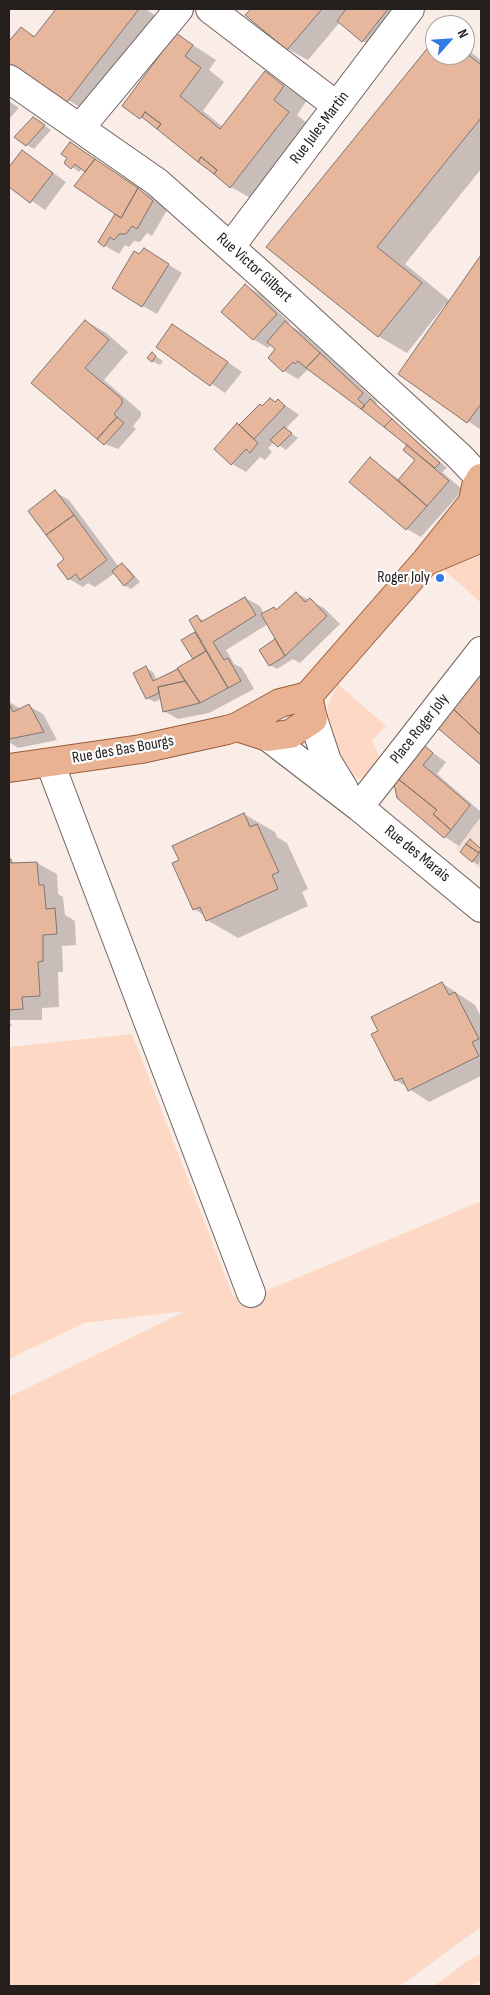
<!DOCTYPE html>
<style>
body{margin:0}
#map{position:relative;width:490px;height:1995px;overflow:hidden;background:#faede7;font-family:"Sofia Sans Condensed",sans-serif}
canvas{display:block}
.frame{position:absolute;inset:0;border:10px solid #25201e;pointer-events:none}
.north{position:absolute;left:425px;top:15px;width:50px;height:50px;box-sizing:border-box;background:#fdfdfd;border:1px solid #a7a5a4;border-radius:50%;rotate:64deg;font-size:14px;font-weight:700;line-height:20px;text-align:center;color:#25201e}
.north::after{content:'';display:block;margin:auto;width:18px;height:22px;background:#347ae7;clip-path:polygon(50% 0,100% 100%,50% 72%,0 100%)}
</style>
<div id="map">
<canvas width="490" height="1995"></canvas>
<div class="frame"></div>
<div class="north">N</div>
</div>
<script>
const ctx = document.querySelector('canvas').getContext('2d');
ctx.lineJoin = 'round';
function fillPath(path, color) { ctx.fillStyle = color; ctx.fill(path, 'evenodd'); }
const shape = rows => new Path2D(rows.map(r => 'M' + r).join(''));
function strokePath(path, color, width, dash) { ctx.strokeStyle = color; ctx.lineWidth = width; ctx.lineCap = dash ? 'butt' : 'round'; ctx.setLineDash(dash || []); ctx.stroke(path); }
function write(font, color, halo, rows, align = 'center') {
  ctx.font = font + ' "Sofia Sans Condensed",sans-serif'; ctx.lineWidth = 4.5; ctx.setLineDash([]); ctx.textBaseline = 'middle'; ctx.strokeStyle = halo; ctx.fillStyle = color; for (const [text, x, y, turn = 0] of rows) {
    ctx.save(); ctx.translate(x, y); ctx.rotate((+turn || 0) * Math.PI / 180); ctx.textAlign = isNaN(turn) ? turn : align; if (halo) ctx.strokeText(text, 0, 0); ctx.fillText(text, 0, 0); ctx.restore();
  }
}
fillPath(shape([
 [481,819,481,870,455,849]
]), '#f4e0d5');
fillPath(shape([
 [481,548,481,603,441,567],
 [338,684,386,726,372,740,381,761,367,777,358,779,353,778,344,769,326,723,329,702],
 [132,1034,233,1296,263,1292,479,1202,481,1204,481,1927,400,1986,9,1986,9,1397,186,1311,84,1323,9,1359,9,1047],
 [481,1954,481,1980,470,1986,434,1986,469,1960]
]), '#fdd8c4');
fillPath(shape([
 [57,9,146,9,160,19,87,112,9,62,9,43,21,28,36,37],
 [253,9,398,9,377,49,363,41,340,22,308,60,288,49,247,15],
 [176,34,216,60,209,70,224,82,203,111,223,127,265,73,307,100,297,115,312,127,254,200,231,187,158,128,124,105],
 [435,41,435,55,465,55,465,48,481,60,481,169,405,264,450,301,481,257,481,430,399,374,447,306,445,305,407,353,378,336,268,247],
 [9,101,19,108,9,119],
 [41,123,51,130,34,149,27,145],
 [23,151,66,182,45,210,9,185,9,169],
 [66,162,103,165,153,198,167,210,152,236,147,233,140,242,134,241,129,247,125,245,119,254,99,242,117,214,87,172,82,168,79,172],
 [140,256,158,258,182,273,157,314,143,306],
 [246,286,260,294,290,323,288,325,300,331,377,402,376,404,447,468,442,472,463,490,421,537,407,529,351,482,370,459,400,480,417,460,408,445,312,370,307,370,298,379,284,371,276,349,271,344,268,348,253,339],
 [86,321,106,333,128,352,104,380,141,412,141,416,133,426,136,429,118,449,105,444,33,382],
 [186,333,242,372,225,393,157,346],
 [152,354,163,361,160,365,152,361],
 [270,399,276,402,278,400,299,415,285,429,298,438,286,450,274,442,268,448,272,452,265,460,260,457,246,472,232,464,240,426],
 [55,492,69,500,119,567,122,565,129,569,140,582,131,589,124,585,115,573,95,587,88,583,83,587,69,579],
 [296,593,324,608,340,624,300,663,293,659,277,669,270,665,260,650,277,640,268,624,226,650,234,664,242,668,254,689,209,713,178,719,164,711,161,699,155,702,147,698,146,668,153,672,157,680,194,659,195,633,199,635,197,617,205,621,245,598,260,606,264,614,274,609,278,611],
 [481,666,481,763,434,724],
 [9,702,21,709,29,706,43,714,57,740,18,748,9,742],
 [419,743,446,762,437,774,481,812,481,817,459,846,445,837,399,798],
 [244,814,275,832,277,837,287,843,308,889,302,892,308,906,238,938,207,920,205,916,194,909,180,860],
 [470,841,481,848,479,865,472,861],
 [9,860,18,864,37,863,57,874,58,894,63,897,65,915,75,921,76,945,62,946,63,972,58,972,59,1007,42,1008,42,1020,9,1020,12,1026,9,1026],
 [442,983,475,1005,481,1017,481,1076,429,1102,396,1080]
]), '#0003');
const building = shape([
 [56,9,139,9,67,102,9,63,9,41,21,27,34,37,56,9],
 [251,9,322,9,287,50,245,15,251,9],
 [346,9,388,9,362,42,337,21,346,9],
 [176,33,193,45,185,56,201,68,180,96,220,129,265,71,284,86,274,100,289,112,230,188,214,174,217,170,201,157,198,162,157,129,161,124,145,112,140,119,122,106,176,33],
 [435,39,435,55,465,55,465,52,481,65,481,118,377,247,422,283,378,337,266,247,435,39],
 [145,112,161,124,157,129,142,117,145,112],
 [33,117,45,125,26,146,14,137,33,117],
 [70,142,95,159,85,172,75,164,71,169,64,163,67,158,61,154,70,142],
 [22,150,53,173,30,203,9,187,9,167,22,150],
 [201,157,217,170,214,174,198,162,201,157],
 [95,159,138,188,121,218,74,186,95,159],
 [138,188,153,201,137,229,132,226,126,234,119,234,114,240,110,237,104,247,98,242,115,214,121,218,138,188],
 [144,248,169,264,142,307,112,288,134,251,139,254,144,248],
 [481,255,481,404,467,423,398,374,481,255],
 [245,284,277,314,253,340,221,312,245,284],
 [85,320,109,340,85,368,122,399,122,404,114,414,117,417,97,439,31,383,85,320],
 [285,321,320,353,306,368,298,361,295,364,293,362,283,372,268,358,275,349,267,342,285,321],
 [172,324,228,362,210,386,156,347,172,324],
 [152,352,156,356,152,362,147,358,152,352],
 [320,353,363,393,358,399,365,406,361,409,306,368,320,353],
 [270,398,275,402,278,399,285,406,254,439,239,425,260,404,262,406,270,398],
 [370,399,392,419,384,427,361,409,370,399],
 [117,417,124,423,104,445,97,439,117,417],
 [392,419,440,463,435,468,384,427,392,419],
 [237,423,258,443,250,453,246,449,231,465,214,449,237,423],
 [284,427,292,433,278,447,270,440,284,427],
 [407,445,449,481,427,506,398,480,415,460,403,450,407,445],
 [370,457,427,506,406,530,349,482,370,457],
 [55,490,74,515,46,535,28,511,55,490],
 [74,515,107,560,80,580,76,574,68,580,57,565,64,559,46,535,74,515],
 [122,563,134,577,124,586,112,571,122,563],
 [296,592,305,602,310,598,327,616,285,656,261,614,274,607,276,610,296,592],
 [245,597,256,615,213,642,224,660,228,658,241,681,228,688,189,620,197,615,201,622,245,597],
 [195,632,206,651,193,659,181,640,195,632],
 [275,639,285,656,269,666,259,650,275,639],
 [206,651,228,688,200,703,177,668,206,651],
 [481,664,481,735,449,705,481,664],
 [146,666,153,681,178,669,185,681,158,687,159,693,146,699,133,673,146,666],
 [185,681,200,703,163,712,158,687,185,681],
 [9,703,13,712,29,704,44,732,9,739,9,703],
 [449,705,481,735,481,765,433,724,449,705],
 [419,741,433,753,423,765,470,805,451,830,433,814,437,810,392,774,419,741],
 [392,774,437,810,433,814,451,830,444,838,397,798,392,774],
 [244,813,250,827,257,824,279,872,272,875,278,889,206,921,200,907,193,910,172,863,179,860,172,846,244,813],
 [470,839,481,849,479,853,466,844,470,839],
 [466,844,479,853,472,862,460,852,466,844],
 [9,859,11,859,11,863,37,862,39,885,44,885,46,909,55,908,57,934,43,935,43,961,38,962,40,996,22,997,23,1009,9,1010,9,859],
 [442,982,449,995,455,992,479,1039,472,1042,479,1056,408,1091,402,1078,395,1081,371,1034,378,1031,371,1017,442,982]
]);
fillPath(building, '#e7b79d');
strokePath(building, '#7f746e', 1);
const minor = shape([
 [210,9,337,106],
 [9,79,157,182,266,279,458,455,481,479],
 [80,128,179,9],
 [231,246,410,9],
 [313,719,327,761,344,789],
 [268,737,359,807,481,908],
 [50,763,251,1293],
 [359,807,481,651]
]);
const major = shape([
 [477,519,473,502,476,486,481,478],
 [429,560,481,538],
 [308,696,425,562,473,502],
 [237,727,268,737,290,734,313,719,308,696],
 [9,768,141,749,227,730,237,727,280,703,308,696]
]);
strokePath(minor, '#6e635e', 30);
strokePath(major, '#995d3b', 30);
strokePath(minor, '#fff', 28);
strokePath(major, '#e8b293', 28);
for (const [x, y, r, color] of [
 [440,578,5,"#347ae7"]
]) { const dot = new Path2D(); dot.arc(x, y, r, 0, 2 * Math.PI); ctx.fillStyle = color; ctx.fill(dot); strokePath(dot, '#fdfdfd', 2); }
write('16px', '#25201e', '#fdfdfd', [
 ["Rue Jules Martin",320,128,-53],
 ["Rue Victor Gilbert",254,268,42],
 ["Place Roger Joly",420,729,-52],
 ["Rue des Bas Bourgs",123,750,-10],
 ["Rue des Marais",417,854,39]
]);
write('16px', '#25201e', '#fdfdfd', [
 ["Roger Joly",430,578]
], 'right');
</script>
